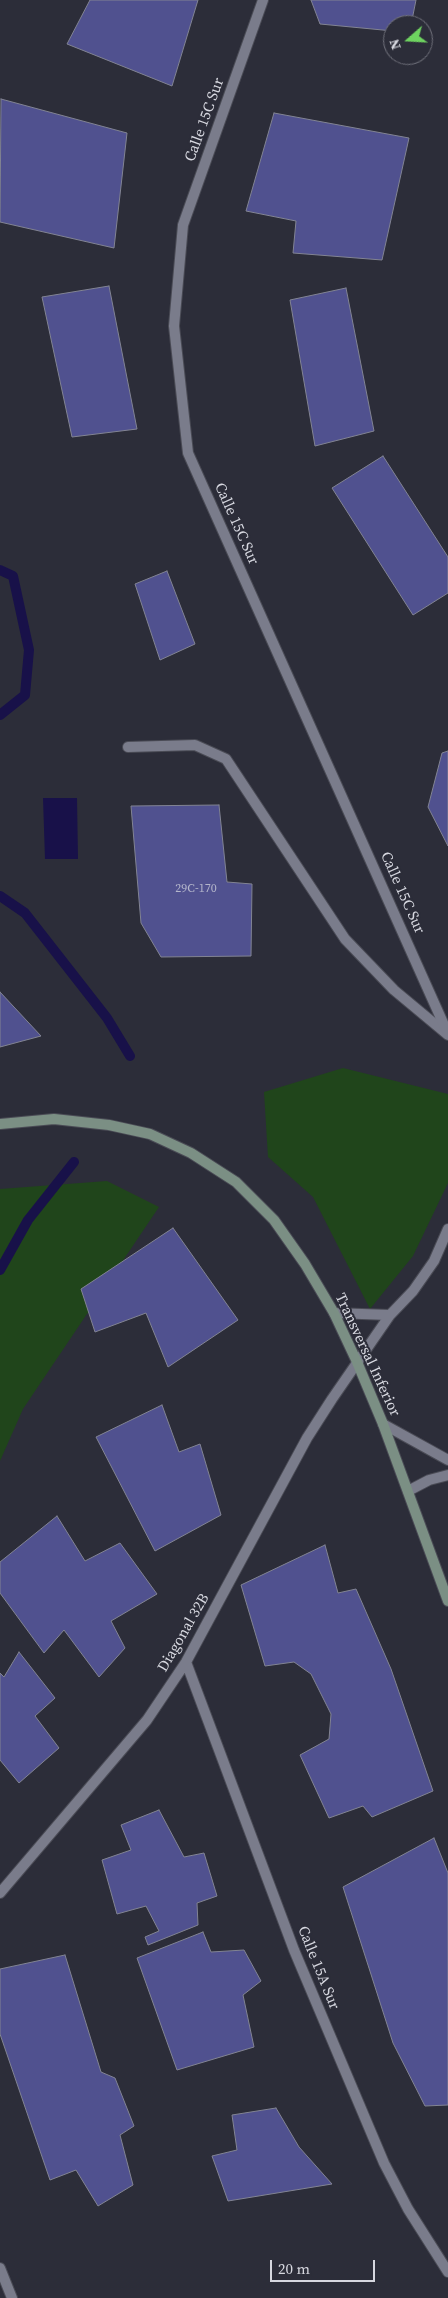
<!DOCTYPE html>
<style>
body{margin:0}
#map{position:relative;width:448px;height:2298px;overflow:hidden;background:#2c2d39;font-family:"Source Serif 4",serif}
canvas{display:block}
.north{position:absolute;left:383px;top:15px;width:50px;height:50px;box-sizing:border-box;background:#2c2d39;border:1px solid #70717b;border-radius:50%;rotate:251deg;font-size:14px;font-weight:700;line-height:20px;text-align:center;color:#d6d7df}
.north::after{content:'';display:block;margin:auto;width:18px;height:22px;background:#6ed360;clip-path:polygon(50% 0,100% 100%,50% 72%,0 100%)}
.scale{position:absolute;left:270px;top:2260px;width:105px;height:22px;box-sizing:border-box;border:2px solid #d6d7df;border-top:0;padding-left:6px;font-size:15px;line-height:18px;white-space:nowrap;color:#d6d7df;-webkit-text-stroke:4px #2c2d39;paint-order:stroke}
</style>
<div id="map">
<canvas width="448" height="2298"></canvas>
<div class="north">N</div>
<div class="scale">20 m</div>
</div>
<script>
const ctx = document.querySelector('canvas').getContext('2d');
ctx.lineJoin = 'round';
function fillPath(path, color) { ctx.fillStyle = color; ctx.fill(path, 'evenodd'); }
const shape = rows => new Path2D(rows.map(r => 'M' + r).join(''));
function strokePath(path, color, width, dash) { ctx.strokeStyle = color; ctx.lineWidth = width; ctx.lineCap = dash ? 'butt' : 'round'; ctx.setLineDash(dash || []); ctx.stroke(path); }
function write(font, color, halo, rows, align = 'center') {
  ctx.font = font + ' "Source Serif 4",serif'; ctx.lineWidth = 4; ctx.setLineDash([]); ctx.textBaseline = 'middle'; ctx.strokeStyle = halo; ctx.fillStyle = color; for (const [text, x, y, turn = 0] of rows) {
    ctx.save(); ctx.translate(x, y); ctx.rotate((+turn || 0) * Math.PI / 180); ctx.textAlign = isNaN(turn) ? turn : align; if (halo) ctx.strokeText(text, 0, 0); ctx.fillText(text, 0, 0); ctx.restore();
  }
}
fillPath(shape([
 [343,1068,448,1094,448,1183,413,1256,370,1309,313,1197,268,1157,264,1092],
 [107,1181,159,1207,23,1409,0,1461,0,1189]
]), '#20451b');
fillPath(shape([
 [43,798,77,798,78,859,45,859]
]), '#181149');
strokePath(shape([
 [0,570,13,576,29,650,25,695,0,715],
 [0,896,25,913,107,1018,130,1056],
 [0,1270,28,1220,74,1162]
]), '#181149', 10);
const building = shape([
 [90,0,198,0,172,86,67,44,90,0],
 [311,0,416,0,411,25,393,25,393,31,320,24,311,0],
 [1,99,127,133,114,248,0,222,1,99],
 [274,113,409,138,382,260,293,253,296,221,246,211,274,113],
 [109,286,137,429,72,437,42,297,109,286],
 [346,288,374,431,315,446,290,300,346,288],
 [383,456,448,557,448,593,413,615,332,488,383,456],
 [167,571,195,644,160,660,135,584,167,571],
 [448,751,448,846,428,807,442,753,448,751],
 [219,805,227,882,252,884,251,956,161,957,141,923,131,806,219,805],
 [0,992,41,1036,0,1047,0,992],
 [173,1228,238,1320,168,1367,146,1313,95,1332,81,1289,173,1228],
 [162,1405,179,1452,200,1444,221,1515,155,1551,96,1437,162,1405],
 [57,1516,85,1561,120,1543,157,1594,111,1621,125,1648,99,1677,64,1630,44,1653,0,1593,0,1562,57,1516],
 [325,1545,338,1593,356,1589,391,1669,433,1791,372,1817,363,1806,329,1818,300,1755,329,1739,331,1714,311,1674,294,1662,265,1666,241,1585,325,1545],
 [19,1652,55,1698,35,1716,59,1748,19,1783,0,1760,0,1673,4,1677,19,1652],
 [159,1810,184,1857,204,1853,217,1896,197,1903,198,1925,148,1945,145,1937,159,1931,146,1906,117,1914,102,1860,131,1850,121,1825,159,1810],
 [434,1838,448,1873,448,2105,425,2106,393,2043,343,1887,434,1838],
 [203,1932,211,1952,244,1950,261,1981,243,1995,254,2047,177,2070,137,1958,203,1932],
 [65,1955,101,2072,115,2078,134,2126,120,2135,133,2185,98,2206,76,2170,50,2180,0,2034,0,1969,65,1955],
 [276,2108,299,2147,332,2184,228,2201,212,2156,237,2150,232,2115,276,2108]
]);
fillPath(building, '#50518f');
strokePath(building, '#828493', 1);
const lane = shape([
 [128,747,195,745,226,759,345,939,394,990,448,1035]
]);
const street = shape([
 [263,0,183,225,174,326,188,453,448,1034],
 [334,1313,390,1315],
 [383,1424,448,1460],
 [408,1491,429,1480,448,1475],
 [186,1662,294,1950,384,2163,408,2209,448,2272],
 [0,1893,147,1720,186,1662,307,1438,332,1399,390,1315,413,1291,434,1261,448,1229],
 [0,2268,12,2298]
]);
const secondary = shape([
 [0,1124,54,1119,109,1125,150,1134,191,1153,236,1182,274,1220,305,1264,334,1313,357,1362,383,1424,448,1601]
]);
strokePath(lane, '#4a4b55', 12);
strokePath(street, '#4a4b55', 12);
strokePath(secondary, '#4a4b55', 12);
strokePath(lane, '#7a7c8b', 10);
strokePath(street, '#7a7c8b', 10);
strokePath(secondary, '#7b8f84', 10);
write('12px', '#b4b6cb', null, [
 ["29C-170",196,889]
]);
write('15px', '#d6d7df', '#2c2d39', [
 ["Calle 15C Sur",205,120,-70],
 ["Calle 15C Sur",236,524,66],
 ["Calle 15C Sur",402,893,66],
 ["Transversal Inferior",367,1355,65],
 ["Diagonal 32B",184,1633,-60],
 ["Calle 15A Sur",318,1968,68]
]);
</script>
